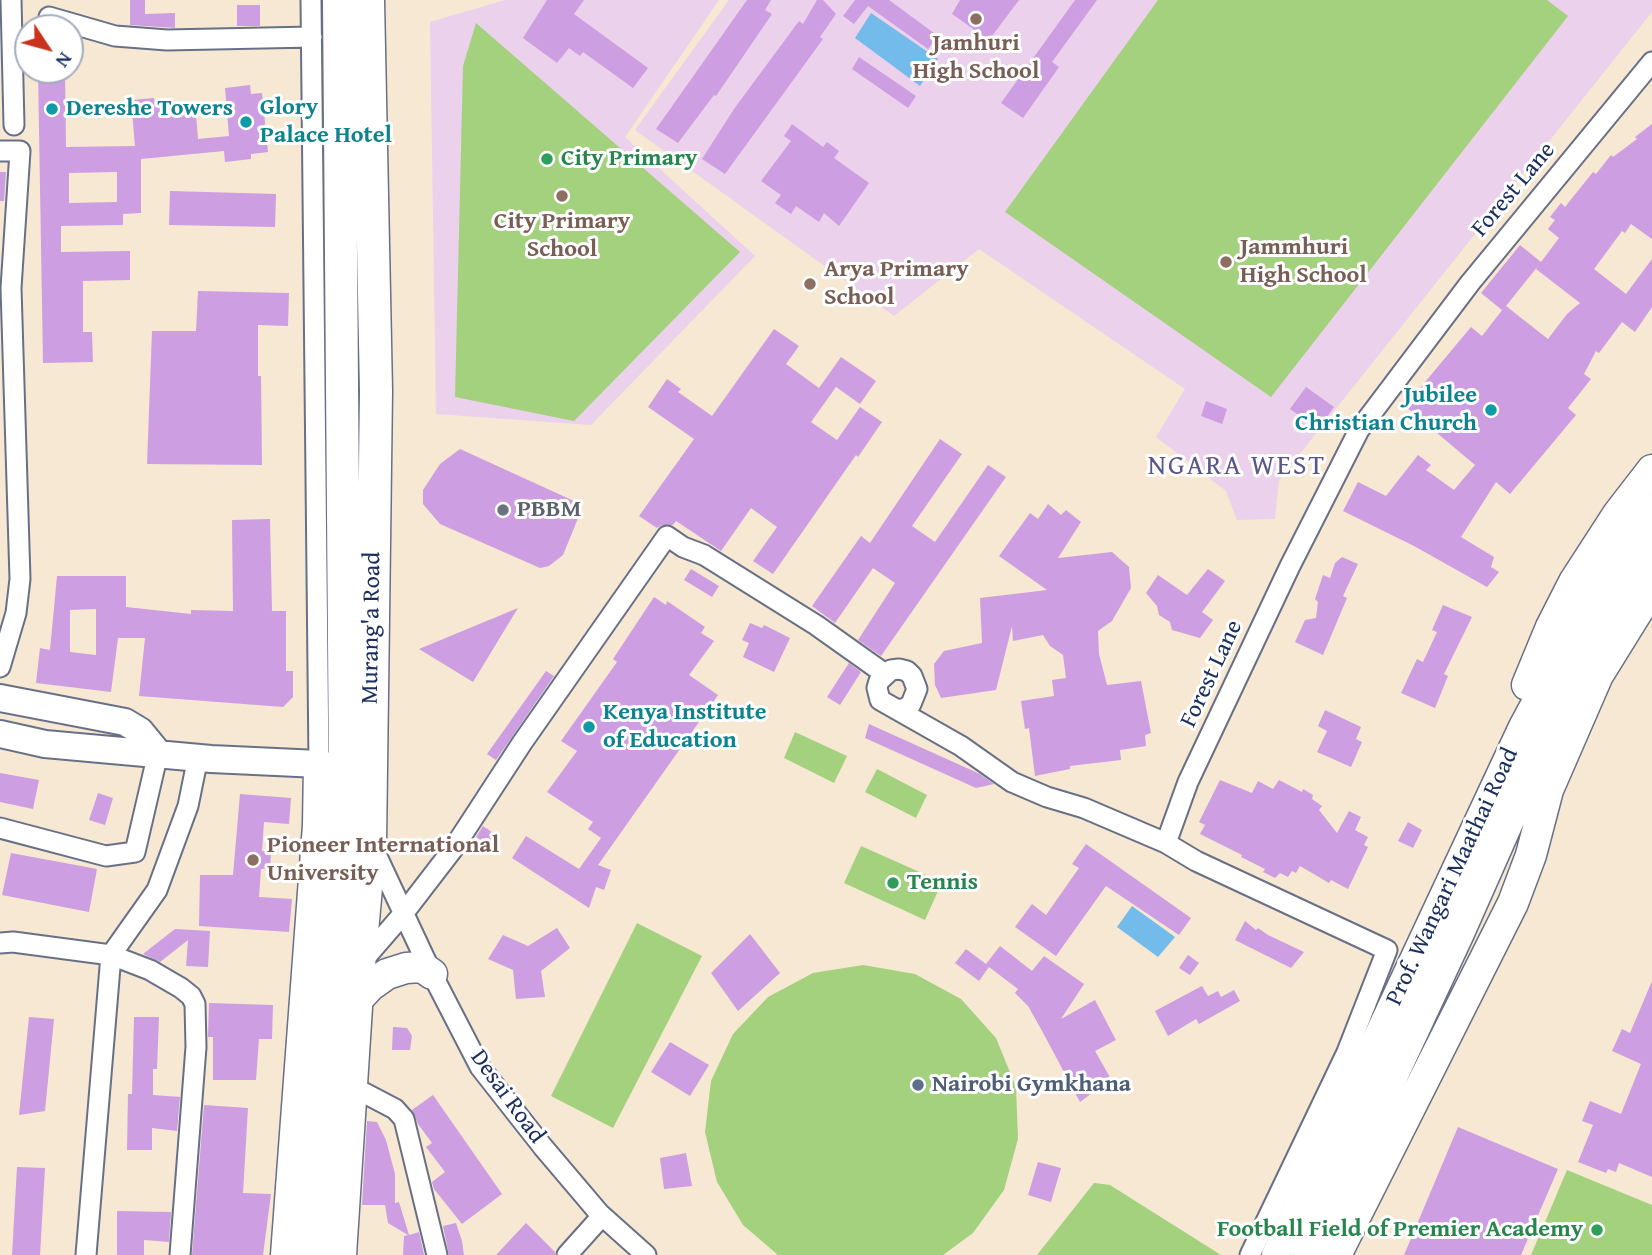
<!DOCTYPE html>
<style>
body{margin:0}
#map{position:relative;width:1652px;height:1255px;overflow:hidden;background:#f6e8d3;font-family:"Gentium Book Plus",serif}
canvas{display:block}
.north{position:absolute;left:14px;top:14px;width:70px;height:70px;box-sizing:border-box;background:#fff;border:2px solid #a4acbf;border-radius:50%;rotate:126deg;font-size:19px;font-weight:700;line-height:28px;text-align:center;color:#1b2f5e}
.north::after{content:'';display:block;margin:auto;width:24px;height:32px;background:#c8321e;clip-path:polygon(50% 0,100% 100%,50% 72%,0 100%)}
</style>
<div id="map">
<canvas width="1652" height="1255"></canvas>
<div class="north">N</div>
</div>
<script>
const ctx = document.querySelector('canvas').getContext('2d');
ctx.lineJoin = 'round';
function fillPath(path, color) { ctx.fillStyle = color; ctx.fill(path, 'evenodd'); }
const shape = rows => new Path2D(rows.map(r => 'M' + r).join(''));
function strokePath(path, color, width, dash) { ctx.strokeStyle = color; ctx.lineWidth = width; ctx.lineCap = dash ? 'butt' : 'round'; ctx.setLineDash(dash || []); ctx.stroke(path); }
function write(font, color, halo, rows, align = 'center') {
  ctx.font = font + ' "Gentium Book Plus",serif'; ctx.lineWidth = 6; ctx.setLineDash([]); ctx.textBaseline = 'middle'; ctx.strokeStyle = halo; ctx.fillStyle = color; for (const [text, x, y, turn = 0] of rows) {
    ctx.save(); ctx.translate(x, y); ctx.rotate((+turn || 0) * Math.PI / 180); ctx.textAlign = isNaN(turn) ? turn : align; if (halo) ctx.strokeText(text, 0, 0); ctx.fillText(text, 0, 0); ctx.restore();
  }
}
fillPath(shape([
 [505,0,719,0,625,137,755,256,591,425,436,414,430,22],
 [729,0,1652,0,1652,12,1279,480,1275,519,1237,520,1226,491,1156,437,1185,389,979,249,894,316,635,130]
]), '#ebd1eb');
fillPath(shape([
 [1158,0,1547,0,1568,16,1271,397,1005,212],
 [476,23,740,252,574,421,455,397,463,66],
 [795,732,847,756,834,783,784,758],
 [877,769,927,795,916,818,865,792],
 [861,846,942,882,925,920,844,883],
 [637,923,702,956,613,1128,551,1096],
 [863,965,915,974,961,999,996,1038,1016,1087,1018,1139,1004,1190,973,1233,943,1255,778,1255,743,1225,717,1182,705,1132,711,1081,733,1034,768,997,813,973],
 [1567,1170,1652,1205,1652,1255,1531,1255],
 [1094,1183,1110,1185,1221,1255,1037,1255]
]), '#a4d17e');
fillPath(shape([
 [871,13,938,59,920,86,855,38],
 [1132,906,1175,937,1158,957,1117,927]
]), '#73bbeb');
fillPath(shape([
 [130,0,145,0,145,14,175,13,175,28,130,25],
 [547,0,584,0,574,14,648,68,633,88,583,52,580,56,569,48,557,63,523,38],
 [747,0,771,0,765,10,772,14,716,96,714,95,678,143,656,129],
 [817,0,823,0,836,14,820,37,823,39,725,174,702,159,734,109,799,21,803,24],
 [855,0,889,0,938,36,928,49,868,6,854,24,843,16],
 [960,0,1019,0,989,40,952,14],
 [1075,0,1097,0,1052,62,1059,67,1023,118,1001,103],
 [237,5,260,5,260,26,237,26],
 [859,57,916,96,908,108,852,69],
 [38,70,65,70,66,147,135,146,131,100,154,98,155,107,195,102,198,139,229,136,225,88,250,85,251,94,262,93,268,152,251,154,251,159,225,162,224,151,141,159,141,213,123,214,123,225,61,226,61,252,130,251,130,280,83,281,83,332,92,332,93,362,43,363],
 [117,172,117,202,69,203,69,173],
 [792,124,823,147,827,142,839,151,834,158,869,183,839,226,824,213,819,222,796,206,791,214,775,203,781,195,761,181,791,141,784,136],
 [1652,124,1652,239,1631,224,1625,233,1622,231,1594,269,1626,294,1652,259,1652,307,1635,332,1622,322,1599,353,1596,351,1584,374,1591,379,1568,408,1576,415,1510,494,1496,482,1461,537,1494,557,1491,567,1499,572,1487,587,1414,546,1343,511,1358,482,1386,496,1418,455,1431,465,1426,470,1454,490,1475,465,1405,406,1471,327,1482,336,1503,309,1502,310,1481,293,1520,245,1541,262,1559,238,1548,229,1555,220,1550,217,1561,203,1565,207,1593,172,1596,174,1611,155,1613,157,1637,139,1635,137],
 [1538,266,1536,269,1580,303,1567,314,1548,339,1506,306],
 [0,172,6,172,4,201,0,201],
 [170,191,276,194,275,227,169,225],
 [198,291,289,293,288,326,258,325,258,376,261,376,262,465,147,464,152,331,196,331],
 [774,329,799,346,786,364,819,388,841,357,876,381,860,404,836,387,811,422,837,440,860,407,882,422,858,457,856,455,773,574,753,561,777,527,751,508,721,551,676,521,673,525,662,525,657,528,639,516,694,439,648,407,667,379,681,389,678,392,712,416],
 [1306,387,1334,407,1318,429,1290,409],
 [1206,401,1227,409,1222,424,1201,416],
 [940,439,962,454,912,526,935,542,988,465,1006,477,881,656,858,640,895,583,873,568,835,623,812,606,861,536,870,543],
 [460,449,574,501,579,516,563,555,549,566,540,568,440,524,423,504,423,490,440,464],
 [1048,504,1061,515,1066,510,1081,522,1058,558,1112,552,1129,567,1131,588,1112,621,1098,631,1099,654,1107,685,1141,681,1151,733,1145,735,1146,746,1120,750,1121,760,1070,766,1070,769,1035,776,1029,728,1025,729,1021,701,1054,696,1052,680,1066,678,1063,655,1050,646,1043,635,1013,641,1012,626,996,690,941,698,935,685,934,664,944,651,982,643,980,598,1047,590,999,556,1030,513,1038,519],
 [270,519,272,611,286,611,286,671,293,671,293,697,283,707,139,696,145,638,118,638,111,692,36,683,40,648,50,650,57,576,126,576,126,607,191,614,191,610,233,611,232,520],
 [96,609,96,655,70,652,70,610],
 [1342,557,1358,564,1343,596,1347,598,1323,655,1295,642,1305,620,1316,618,1318,602,1315,599,1323,575,1330,578,1335,563],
 [691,569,719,586,712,597,684,580],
 [1208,569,1225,581,1202,612,1213,620,1200,638,1172,630,1170,622,1159,615,1157,606,1146,593,1158,575,1187,595],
 [654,597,666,605,667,601,705,627,701,633,714,641,689,675,718,695,598,865,611,870,604,890,596,887,589,908,512,858,526,836,579,869,601,838,588,829,593,822,547,792,577,751,561,741,617,662,613,659],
 [1443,605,1472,617,1444,674,1448,676,1435,708,1401,693,1417,659,1423,662,1437,632,1432,630],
 [518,608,473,682,419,649],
 [750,623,762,628,764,625,790,638,774,672,743,657,749,643,742,640],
 [849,663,861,672,840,705,827,697],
 [546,671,554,676,496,760,487,754],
 [1325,710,1361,727,1356,739,1362,742,1351,767,1317,752,1327,731,1318,726],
 [869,724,980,774,994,784,976,788,865,738],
 [0,773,39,780,33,809,0,802],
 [1220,780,1252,793,1258,781,1273,789,1279,780,1302,792,1303,789,1313,795,1312,799,1322,806,1319,810,1337,833,1349,811,1361,817,1355,830,1368,837,1364,845,1368,847,1348,889,1331,880,1329,883,1300,866,1296,873,1292,871,1288,877,1280,873,1275,878,1263,872,1265,869,1241,857,1242,855,1200,834,1205,825,1199,822],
 [98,793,113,798,105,825,89,820],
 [240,794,291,798,289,824,264,822,262,851,271,852,270,869,261,869,259,897,292,899,289,932,199,926,200,875,233,875],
 [1408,822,1422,830,1413,848,1398,841],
 [483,826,499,837,492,848,476,837],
 [1086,844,1191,918,1179,935,1106,886,1056,956,1015,927,1032,904,1046,915,1079,868,1072,864],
 [11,853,97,869,89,912,2,895],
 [1245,921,1256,930,1258,928,1268,935,1304,952,1291,968,1235,940],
 [557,928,570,948,541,971,545,997,516,999,513,970,488,959,503,935,528,946],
 [175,929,210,931,208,967,186,966,188,940,160,962,143,954],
 [750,934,780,973,738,1011,711,973],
 [1000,946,1032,971,1044,956,1084,984,1061,1019,1095,1000,1116,1040,1095,1051,1111,1079,1080,1102,1041,1029,1028,1006,1015,993,1018,989,989,967,979,981,955,963,966,949,986,964],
 [1188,955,1199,963,1190,975,1179,968],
 [1652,981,1652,1177,1619,1163,1616,1172,1608,1169,1606,1173,1578,1162,1593,1125,1582,1121,1590,1101,1621,1114,1641,1064,1612,1051,1622,1029,1630,1033],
 [1202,986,1208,996,1218,991,1221,997,1234,990,1240,1001,1199,1024,1196,1019,1168,1036,1155,1011],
 [209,1003,273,1005,272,1039,259,1039,256,1080,213,1080,213,1037,208,1037],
 [29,1017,54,1019,45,1111,19,1115],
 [134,1017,159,1017,157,1069,153,1069,153,1095,180,1097,177,1131,152,1128,152,1150,127,1150,128,1094,132,1094],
 [393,1027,407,1028,412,1036,410,1050,392,1050],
 [670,1042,709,1065,690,1096,651,1072],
 [433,1095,502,1194,462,1224,434,1189,432,1182,445,1172,426,1147,432,1143,418,1124,412,1110],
 [204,1105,248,1108,243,1193,271,1194,263,1255,192,1255],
 [367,1121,377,1122,386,1140,395,1174,395,1203,399,1202,409,1235,419,1232,424,1255,403,1255,404,1236,408,1235,388,1223,385,1205,362,1205],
 [1458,1127,1558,1169,1521,1255,1404,1255],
 [686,1153,692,1186,664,1189,660,1158],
 [1038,1162,1061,1168,1051,1202,1028,1195],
 [17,1167,45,1168,40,1255,12,1255],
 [117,1211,171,1212,169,1242,144,1240,144,1255,117,1255],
 [456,1223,462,1241,464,1255,449,1255,443,1226],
 [526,1223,555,1252,555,1255,496,1255]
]), '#cd9ee1');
const minor = shape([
 [11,0,14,125],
 [311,0,319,764],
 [49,17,115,36,167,40,312,37],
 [0,151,20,151,11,288,20,579,16,613,0,667],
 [898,710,906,708,911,704,917,689,912,676,907,671,899,669,891,670,879,681,877,688,880,700,961,746,1012,782,1047,797,1084,808,1166,843,1196,861,1387,950,1347,1052,1250,1255],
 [0,828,106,856,135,852,158,753],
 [1166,843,1188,782,1290,566,1359,430,1470,283,1652,62],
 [373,848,432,974,480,1067,543,1147,599,1213,646,1255],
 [0,943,13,942,111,955,150,970,181,988,191,996,195,1004,196,1047,180,1255],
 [359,965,403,914,453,849,522,743,667,536,683,547,704,555,816,625,885,674],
 [351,1086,395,1109,404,1119,437,1255],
 [86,1255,111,955,157,890,188,806,198,757],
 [567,1255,602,1216]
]);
const secondary = shape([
 [0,698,125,722,140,731,158,753],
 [0,734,45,744,211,759,319,764]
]);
const primary = shape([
 [1527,685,1551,627,1574,582,1618,514,1652,470],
 [357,1000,370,986,387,974,406,968,422,967,432,974],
 [286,1255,318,825,319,764],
 [1277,1255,1524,727,1595,595,1652,510],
 [1309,1255,1459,933,1555,716,1611,611,1652,548],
 [1336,1255,1513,903,1531,855,1548,790,1598,675,1652,588]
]);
const trunk = shape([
 [313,1255,343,816,345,767,339,0],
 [340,1255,358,976,370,843,376,391,368,0]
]);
strokePath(minor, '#687087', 23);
strokePath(secondary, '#687087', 30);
strokePath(primary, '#687087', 33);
strokePath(trunk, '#687087', 35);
strokePath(minor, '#fff', 19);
strokePath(secondary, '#fff', 26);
strokePath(primary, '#fff', 30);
strokePath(trunk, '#fff', 32);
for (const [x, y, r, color] of [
 [976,19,7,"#8d6e63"],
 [52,109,7,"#0f9aa8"],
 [246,122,7,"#0f9aa8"],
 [547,159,7,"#2e9e5b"],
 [562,196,7,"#8d6e63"],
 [1226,262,7,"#8d6e63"],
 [810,284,7,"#8d6e63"],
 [1491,410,7,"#0f9aa8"],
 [503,510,7,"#6b7280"],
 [589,727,7,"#0f9aa8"],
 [253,860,7,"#8d6e63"],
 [893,883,7,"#2e9e5b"],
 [918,1085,7,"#5c6f8a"],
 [1597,1230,7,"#2e9e5b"]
]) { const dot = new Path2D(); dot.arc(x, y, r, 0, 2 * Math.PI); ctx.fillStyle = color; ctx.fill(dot); strokePath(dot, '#fff', 2.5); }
write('bold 24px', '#785e54', '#fff', [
 ["Jamhuri",976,44,"center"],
 ["High School",976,72,"center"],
 ["City Primary",562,222,"center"],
 ["School",562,250,"center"],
 ["Jammhuri",1240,248],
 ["High School",1240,276],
 ["Arya Primary",824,270],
 ["School",824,298],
 ["Pioneer International",267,846],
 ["University",267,874]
], 'left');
write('bold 24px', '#0d838f', '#fff', [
 ["Glory",260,108],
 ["Palace Hotel",260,136],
 ["Dereshe Towers",66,109],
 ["Jubilee",1477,396,"right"],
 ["Christian Church",1477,424,"right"],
 ["Kenya Institute",603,713],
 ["of Education",603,741]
], 'left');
write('bold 24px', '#27864d', '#fff', [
 ["City Primary",561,159],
 ["Tennis",907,883],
 ["Football Field of Premier Academy",1583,1230,"right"]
], 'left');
write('24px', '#1b2f5e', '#fff', [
 ["Forest Lane",1514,190,-50],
 ["Murang'a Road",372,628,-89],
 ["Forest Lane",1212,674,-65],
 ["Prof. Wangari Maathai Road",1453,877,-65],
 ["Desai Road",507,1097,54]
]);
write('bold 24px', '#5b616d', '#fff', [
 ["PBBM",517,510]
], 'left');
write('bold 24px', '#4e5e75', '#fff', [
 ["Nairobi Gymkhana",932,1085]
], 'left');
ctx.letterSpacing = '2px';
write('28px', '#59568c', '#fff', [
 ["NGARA WEST",1237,467]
]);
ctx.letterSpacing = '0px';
</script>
